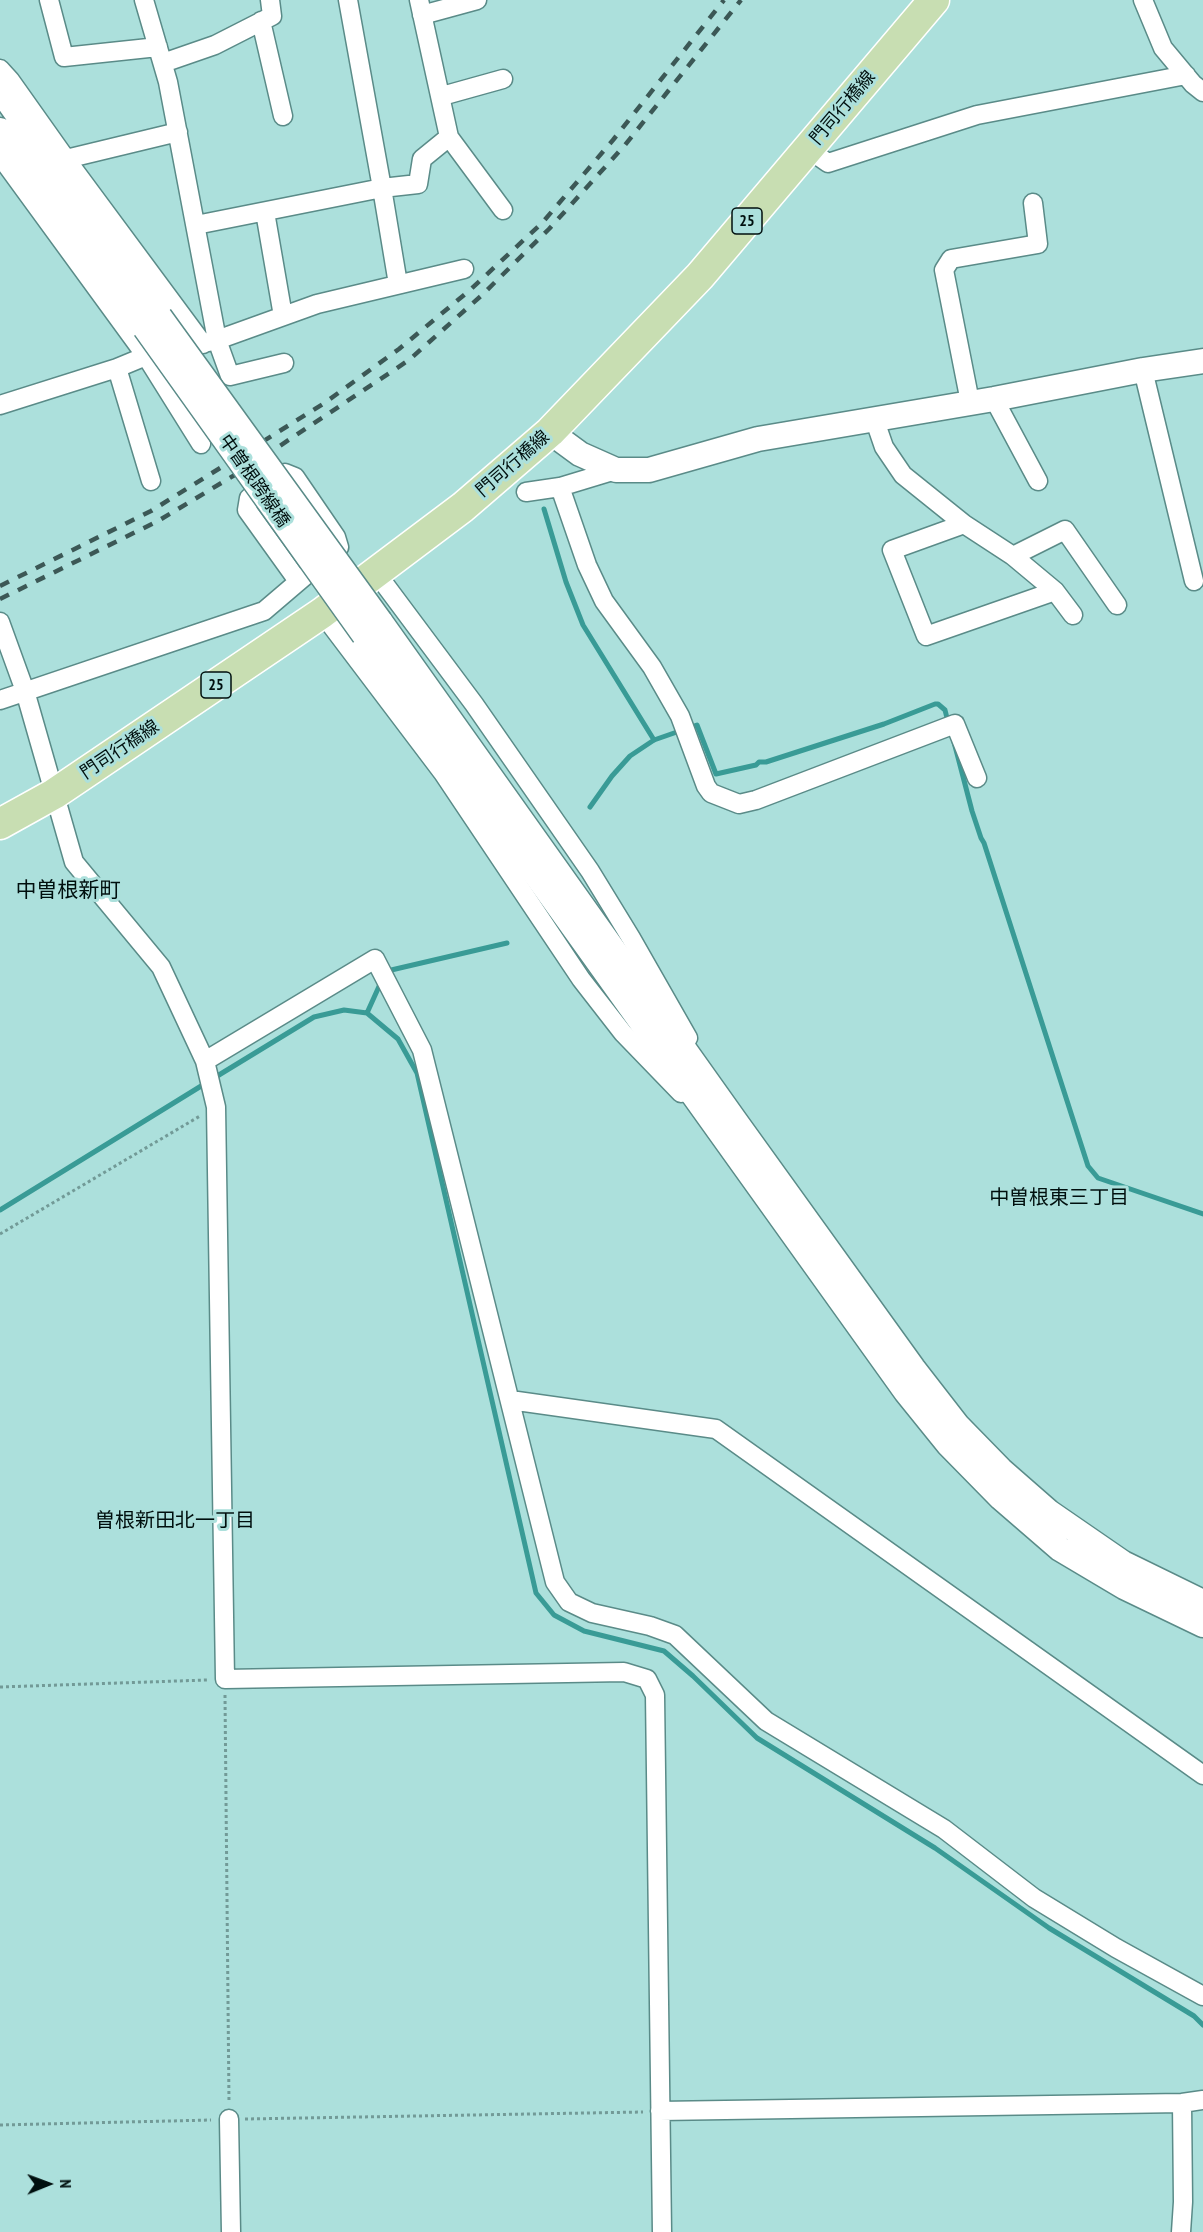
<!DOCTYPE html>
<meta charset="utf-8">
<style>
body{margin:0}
#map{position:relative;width:1203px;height:2232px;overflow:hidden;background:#ace0dc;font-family:"PT Sans Narrow",sans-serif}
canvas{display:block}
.north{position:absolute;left:18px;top:2154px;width:60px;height:60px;-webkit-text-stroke:4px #ace0dc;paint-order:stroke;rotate:89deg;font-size:16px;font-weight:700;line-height:24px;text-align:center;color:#000f0e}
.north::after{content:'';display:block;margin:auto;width:21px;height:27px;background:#000f0e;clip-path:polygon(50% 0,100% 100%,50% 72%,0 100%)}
</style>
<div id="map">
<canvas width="1203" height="2232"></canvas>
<div class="north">N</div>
</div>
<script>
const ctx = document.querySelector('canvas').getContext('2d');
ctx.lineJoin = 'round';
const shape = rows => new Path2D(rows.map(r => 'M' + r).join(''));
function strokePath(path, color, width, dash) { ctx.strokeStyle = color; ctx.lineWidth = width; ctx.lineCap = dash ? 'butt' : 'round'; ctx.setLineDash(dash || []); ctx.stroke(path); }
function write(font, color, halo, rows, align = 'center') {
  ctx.font = font + ' "PT Sans Narrow","Noto Sans JP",sans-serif'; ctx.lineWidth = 6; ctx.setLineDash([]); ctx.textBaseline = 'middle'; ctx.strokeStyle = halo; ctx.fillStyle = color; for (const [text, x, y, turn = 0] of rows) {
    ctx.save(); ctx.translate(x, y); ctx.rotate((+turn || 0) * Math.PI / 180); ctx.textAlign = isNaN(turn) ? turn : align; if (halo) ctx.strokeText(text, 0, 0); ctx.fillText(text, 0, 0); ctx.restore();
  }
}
strokePath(shape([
 [544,509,566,582,583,625,654,740],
 [954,742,972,811,981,838,984,843,1088,1166,1098,1178,1203,1214],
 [590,807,612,776,630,756,654,740,697,725,716,774,756,765,759,762,766,762,884,724,935,704,938,704,945,710,948,722],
 [387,971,507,943],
 [367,1013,381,982],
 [214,1078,314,1017,344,1010,367,1013,398,1039,417,1073,536,1593,554,1615,584,1631,664,1651,693,1676,757,1738,935,1848,1049,1928,1194,2016,1203,2025],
 [0,1210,206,1083]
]), '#399b96', 5);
const minor = shape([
 [49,0,64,57,158,47],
 [1143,0,1163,48,1193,84,1203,92],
 [422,15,477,0],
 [261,21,283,116],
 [163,63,215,45,272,16,270,0],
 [0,69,10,80,66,159,203,344],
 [442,96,503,79],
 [449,137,503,210],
 [808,149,828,163,977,115,1186,75],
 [0,156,146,356,201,444],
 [66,159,178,132],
 [265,212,283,316],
 [196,225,382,188,348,0],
 [398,284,382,188,418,184,422,159,449,137,419,0],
 [284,363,230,376,217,340,317,304,464,269],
 [117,368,151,481],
 [1143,370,1194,581],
 [994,399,1038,481],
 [970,402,944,270,951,259,1038,244,1033,203],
 [0,405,117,368,146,356,217,340,168,82,144,0],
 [874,418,884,447,903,475,964,524,1013,556,1055,591,1073,615],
 [560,487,616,470],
 [526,492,560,487,587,565,604,601,652,667,680,716,706,786,711,793,739,804,756,800,955,724,977,778],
 [964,524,892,550,926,636,1055,591],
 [1013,556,1065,530,1117,605],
 [377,574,474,704,590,871,631,938,688,1038],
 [322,613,443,773,581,979,623,1033,681,1093],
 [0,622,25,691,74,862,161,967,205,1061,216,1107,225,1679,624,1672,647,1679,655,1695,662,2232],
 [0,700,264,611,339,547,336,537,295,477,285,473,249,498,247,510,298,581],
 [205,1061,375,959,422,1050,555,1582,569,1602,592,1613,650,1626,675,1635,766,1721,944,1829,1034,1898,1116,1948,1203,1996],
 [510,1400,716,1429,1203,1775],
 [660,2111,1182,2103,1203,2100],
 [229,2119,231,2232],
 [1181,2232,1183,2202,1182,2103]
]);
const tertiary = shape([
 [0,90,160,317],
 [0,130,145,328],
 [550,432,580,454,616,470,649,470,758,439,994,399,1143,370,1203,361],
 [380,621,736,1122,913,1368,958,1426,1001,1470,1049,1512,1123,1563,1203,1602],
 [364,635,906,1392,948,1444,1001,1498,1060,1549,1124,1587,1203,1625]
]);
const primary = shape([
 [0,824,54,794,322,613,463,507,550,432,700,276,934,0]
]);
strokePath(minor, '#5a8b88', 21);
strokePath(tertiary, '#5a8b88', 27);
strokePath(primary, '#fff', 33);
strokePath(shape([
 [0,1234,200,1116],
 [0,1687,207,1680],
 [225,1695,229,2103],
 [245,2119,643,2112],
 [0,2125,211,2120]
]), '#729a97', 3, [3, 3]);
strokePath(minor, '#fff', 18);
strokePath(tertiary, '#fff', 24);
strokePath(primary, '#c8deb2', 30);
strokePath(shape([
 [0,586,151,511,323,404,399,349,470,290,542,223,613,140,724,0],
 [0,599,158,521,248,467,409,360,482,295,549,229,625,145,741,0]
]), '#3c5856', 4.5, [10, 10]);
const tertiaryBridge = shape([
 [160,317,380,621],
 [145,328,364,635]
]);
strokePath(tertiaryBridge, '#5a8b88', 27, []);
strokePath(tertiaryBridge, '#fff', 24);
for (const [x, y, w] of [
 [747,221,30],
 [216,685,30]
]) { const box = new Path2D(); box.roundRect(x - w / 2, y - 13, w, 26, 4.5); ctx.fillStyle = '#ace0dc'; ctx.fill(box); strokePath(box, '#000f0e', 1.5); }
write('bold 16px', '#000f0e', null, [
 ["25",747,221],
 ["25",216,685]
]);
write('18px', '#000f0e', '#ace0dc', [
 ["門司行橋線",843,108,-50],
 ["門司行橋線",513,464,-41],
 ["中曽根跨線橋",254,481,55],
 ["門司行橋線",120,750,-34]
]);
write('20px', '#000f0e', '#ace0dc', [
 ["中曽根東三丁目",1059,1198],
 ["曽根新田北一丁目",175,1521]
]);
write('21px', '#000f0e', '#ace0dc', [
 ["中曽根新町",68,891]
]);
</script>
